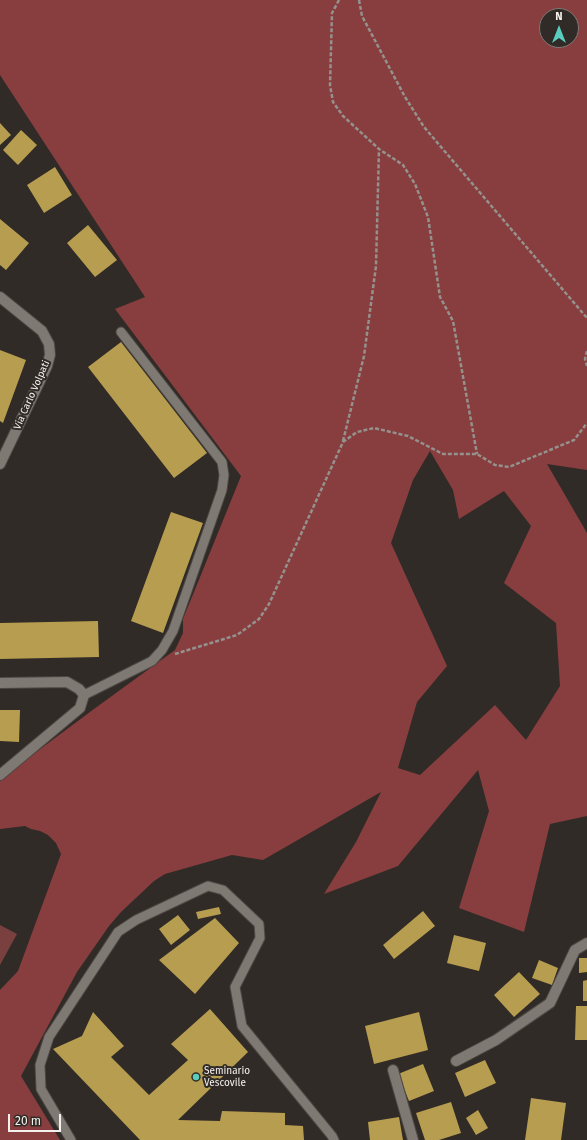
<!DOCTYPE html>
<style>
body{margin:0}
#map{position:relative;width:587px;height:1140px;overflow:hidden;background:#302b26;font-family:"Fira Sans",sans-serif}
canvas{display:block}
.north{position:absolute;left:539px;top:8px;width:40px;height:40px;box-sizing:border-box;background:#302b26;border:1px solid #7e7a76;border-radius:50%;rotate:0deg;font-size:11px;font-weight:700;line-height:16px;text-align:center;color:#f4f0ed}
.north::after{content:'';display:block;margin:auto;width:14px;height:18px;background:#59cebe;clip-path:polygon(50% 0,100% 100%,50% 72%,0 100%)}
.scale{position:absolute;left:8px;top:1114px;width:53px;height:18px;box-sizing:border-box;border:2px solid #f4f0ed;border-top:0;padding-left:5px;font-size:12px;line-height:14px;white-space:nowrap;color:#f4f0ed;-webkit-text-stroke:3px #302b26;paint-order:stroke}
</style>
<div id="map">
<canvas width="587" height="1140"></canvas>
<div class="north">N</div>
<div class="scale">20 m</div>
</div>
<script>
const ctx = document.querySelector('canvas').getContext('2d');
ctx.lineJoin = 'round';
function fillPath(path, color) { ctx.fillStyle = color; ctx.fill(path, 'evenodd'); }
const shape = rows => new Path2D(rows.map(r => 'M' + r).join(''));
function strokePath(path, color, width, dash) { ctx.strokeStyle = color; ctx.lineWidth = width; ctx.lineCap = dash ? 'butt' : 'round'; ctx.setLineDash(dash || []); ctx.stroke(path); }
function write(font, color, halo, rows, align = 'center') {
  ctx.font = font + ' "Fira Sans",sans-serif'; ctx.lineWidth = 4; ctx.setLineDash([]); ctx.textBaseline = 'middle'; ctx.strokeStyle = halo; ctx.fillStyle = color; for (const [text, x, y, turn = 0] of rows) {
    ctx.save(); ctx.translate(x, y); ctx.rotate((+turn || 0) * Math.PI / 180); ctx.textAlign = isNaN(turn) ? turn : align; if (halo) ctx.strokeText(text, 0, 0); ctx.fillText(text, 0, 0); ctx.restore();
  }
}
fillPath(shape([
 [0,925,17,934,0,965]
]), '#7a403f');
fillPath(shape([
 [0,0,587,0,587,470,547,464,587,533,587,816,550,824,524,932,459,908,489,811,478,770,398,866,324,894,356,842,381,792,263,860,232,855,165,874,154,881,121,912,109,926,77,972,21,1076,60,1140,0,1140,0,990,18,971,61,854,56,843,48,835,40,831,31,829,25,826,0,829,0,779,94,709,175,650,183,633,183,619,241,476,115,309,145,297,0,75],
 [547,16,571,16,571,40,547,40],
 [430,451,453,490,459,519,504,491,531,526,504,583,556,623,560,686,526,740,495,705,420,775,398,768,417,702,447,666,391,543,413,480]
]), '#883e3f');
fillPath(shape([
 [0,123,11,135,0,145],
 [21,130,37,145,18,165,3,150],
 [55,167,72,195,44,213,27,185],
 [0,219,29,243,6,270,0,265],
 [88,225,117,260,95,277,67,243],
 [121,342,207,453,174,478,88,367],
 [0,350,26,360,3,423,0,421],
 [171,512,203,523,163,633,131,621],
 [98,621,99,657,0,659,0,623],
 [0,710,20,710,19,742,0,741],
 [219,907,221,914,198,919,196,912],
 [423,911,435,926,394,959,383,945],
 [178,915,190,930,171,945,159,929],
 [215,918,239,943,195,994,159,960],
 [454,935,486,943,479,971,447,963],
 [579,958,587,958,587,972,579,973],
 [539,960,558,968,552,985,532,978],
 [519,972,540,994,514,1017,494,995],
 [587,980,587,1001,583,1001,583,981],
 [576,1006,587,1006,587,1040,575,1040],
 [210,1009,248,1052,178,1120,220,1121,222,1111,285,1113,285,1125,303,1126,304,1140,140,1140,53,1049,82,1036,93,1012,124,1046,111,1057,149,1095,188,1060,171,1044],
 [419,1012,428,1050,374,1064,365,1026],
 [485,1060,496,1083,465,1097,455,1073],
 [423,1064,434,1091,409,1101,398,1074],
 [531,1098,566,1103,561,1140,525,1140],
 [451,1102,461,1133,439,1140,425,1140,416,1113],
 [478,1110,488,1128,476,1135,466,1118],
 [399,1117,403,1140,370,1140,368,1122]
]), '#b79d50');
const service = shape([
 [84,695,152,661,162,650,173,631,222,490,224,475,222,462,121,332],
 [71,1140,41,1089,40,1065,49,1037,118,932,136,920,208,886,223,890,259,924,260,938,235,987,242,1026,332,1136,334,1140]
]);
const minor = shape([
 [0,297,42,331,49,344,50,355,47,366,0,464],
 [0,683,67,682,79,689,84,695,80,708,0,775],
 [456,1061,496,1040,550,1003,575,950,587,943],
 [393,1070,413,1140]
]);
strokePath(service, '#4d4844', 11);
strokePath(minor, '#4d4844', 12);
strokePath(shape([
 [339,0,332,13,330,85,333,102,343,116,379,149,403,165,415,184,428,217,440,297,453,321,477,454],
 [359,0,362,16,405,97,424,127,587,318],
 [587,351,585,359,587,366],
 [343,441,364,356,376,266,379,149],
 [175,654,237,635,259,619,269,604,343,442,357,432,374,428,408,436,443,454,477,454,495,465,509,467,574,440,587,423]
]), '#95918d', 2.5, [4, 2]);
strokePath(service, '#7f7974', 9);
strokePath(minor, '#7f7974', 10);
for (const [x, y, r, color] of [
 [196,1077,4,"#59cebe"]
]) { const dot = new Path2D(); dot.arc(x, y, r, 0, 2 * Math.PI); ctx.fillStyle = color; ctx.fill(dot); strokePath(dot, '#302b26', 1.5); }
write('10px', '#f4f0ed', '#302b26', [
 ["Via Carlo Volpati",32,395,-66]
]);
write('10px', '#f4f0ed', '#302b26', [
 ["Seminario",204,1071],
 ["Vescovile",204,1083]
], 'left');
</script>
